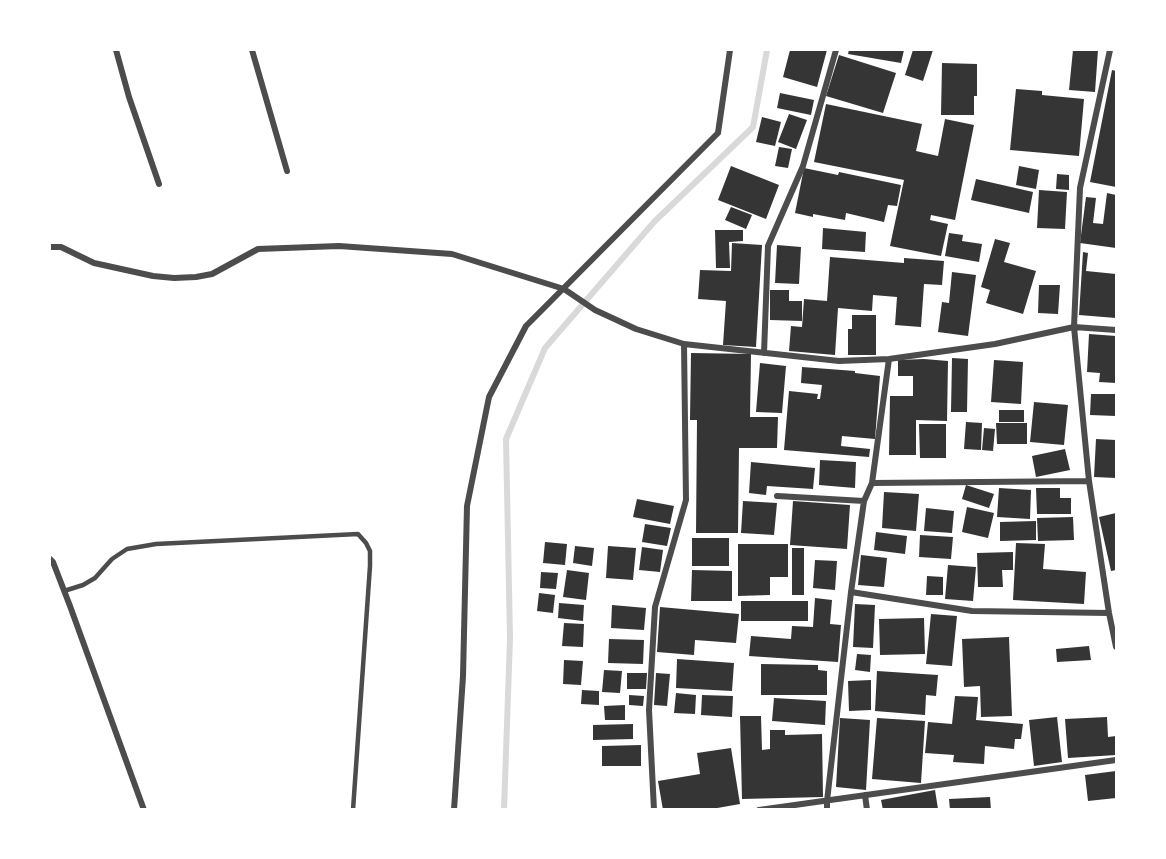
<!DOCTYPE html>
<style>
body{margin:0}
#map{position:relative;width:1166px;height:859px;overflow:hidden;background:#fff;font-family:Quicksand,sans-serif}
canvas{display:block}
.frame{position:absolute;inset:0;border:51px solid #fff;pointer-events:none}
</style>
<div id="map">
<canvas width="1166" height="859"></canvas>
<div class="frame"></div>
</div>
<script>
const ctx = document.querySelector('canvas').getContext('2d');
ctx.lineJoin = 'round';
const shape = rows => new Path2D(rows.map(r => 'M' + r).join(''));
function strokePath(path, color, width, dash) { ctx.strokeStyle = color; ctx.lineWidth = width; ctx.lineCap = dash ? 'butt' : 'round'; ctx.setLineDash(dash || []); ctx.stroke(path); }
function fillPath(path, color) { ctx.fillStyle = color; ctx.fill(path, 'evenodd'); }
strokePath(shape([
 [504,810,510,638,506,439,545,348,654,222,753,127,767,50]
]), '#d9d9d9', 6);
fillPath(shape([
 [790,50,827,50,817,87,783,77],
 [849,50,904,50,901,63,848,54],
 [913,50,933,50,923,81,905,75],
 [1073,50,1098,50,1095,92,1069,90],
 [839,55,896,73,883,113,826,96],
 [942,63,977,64,977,96,974,96,974,115,941,115],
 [1112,70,1116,71,1116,187,1090,182],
 [1016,89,1042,91,1042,95,1084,99,1079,156,1010,150],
 [780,93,814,100,811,115,777,108],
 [826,104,922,124,916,151,938,156,945,119,974,125,955,220,931,215,930,220,948,224,941,256,890,246,904,180,814,162],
 [789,114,807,120,796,149,778,142],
 [762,117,781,122,775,146,756,142],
 [779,147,792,149,788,168,775,166],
 [731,166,779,185,766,219,718,200],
 [1019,166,1039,170,1036,189,1016,185],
 [804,168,838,175,839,172,901,185,897,206,888,205,884,222,846,213,845,220,813,214,813,217,795,213],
 [1057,174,1069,175,1069,190,1056,189],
 [976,179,1033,192,1029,213,971,200],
 [1039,190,1067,192,1065,229,1037,228],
 [1107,193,1116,195,1116,248,1080,243,1086,197,1096,198,1093,223,1103,224],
 [731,207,752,215,746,229,725,220],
 [823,228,866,232,865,252,822,249],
 [715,230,743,230,743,241,729,242,730,268,716,268],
 [949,233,963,235,962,241,982,244,979,262,945,256],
 [995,239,1010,243,1004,262,1036,271,1023,314,986,303,990,290,981,287],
 [732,243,762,245,756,347,723,345,726,301,698,299,700,270,731,271],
 [777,245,801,247,799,284,775,283],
 [1083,252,1088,253,1086,271,1116,274,1116,318,1079,315],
 [830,257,904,263,904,258,944,261,942,285,924,284,921,327,895,325,897,297,873,295,872,311,838,308,835,355,789,351,791,326,802,327,804,299,827,301],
 [952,272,976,275,968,336,938,332,942,302,949,303],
 [1039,285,1060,285,1058,314,1038,313],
 [770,290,789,290,789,301,802,301,802,321,770,320],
 [852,315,876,315,876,355,848,355,848,329,852,329],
 [1089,334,1116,336,1116,383,1099,382,1100,373,1087,372],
 [691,353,751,354,750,417,778,417,777,448,739,448,738,533,696,533,697,420,690,420],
 [952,358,968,359,967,412,951,412],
 [924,359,948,361,947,421,916,420,916,455,889,455,890,396,913,396,913,376,898,376,898,360],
 [994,360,1023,362,1021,404,991,402],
 [760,363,786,366,782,413,756,412],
 [802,367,855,371,855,373,880,376,875,439,842,436,841,446,870,449,869,457,784,450,789,391,818,394,817,399,820,399,822,385,801,383],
 [1091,394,1116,394,1116,416,1090,415],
 [1034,402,1068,405,1064,445,1030,442],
 [999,410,1024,410,1024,422,999,422],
 [966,422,982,423,981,450,964,449],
 [996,423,1027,423,1027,444,997,444],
 [919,424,946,424,946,458,920,458],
 [984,428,995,429,993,451,982,450],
 [1096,439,1116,440,1116,478,1094,477],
 [1065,449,1070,470,1036,477,1032,456],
 [820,460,856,462,855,488,819,485],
 [751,462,815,468,813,489,767,486,766,495,749,493],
 [966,485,994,494,989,508,962,499],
 [999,488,1031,490,1030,519,997,517],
 [1036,488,1060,488,1060,498,1071,498,1071,514,1037,514],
 [884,492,919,494,916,531,882,528],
 [637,499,674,506,670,524,633,517],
 [743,501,777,503,774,535,741,533],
 [793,501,850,505,847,549,790,545],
 [967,507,994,513,988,538,962,532],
 [926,508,954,511,952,533,924,531],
 [1116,513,1116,570,1111,571,1099,517],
 [1073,517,1074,540,1038,541,1037,518],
 [1036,521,1036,540,1000,541,1000,522],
 [645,524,671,528,667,546,642,542],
 [876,532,907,536,905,554,874,550],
 [920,535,953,537,951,559,919,557],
 [692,538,729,538,729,566,692,566],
 [545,542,567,544,565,565,543,563],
 [1016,543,1045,544,1043,569,1086,572,1084,604,1013,600],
 [738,544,788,544,788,577,770,577,770,595,738,596],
 [575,546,594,548,592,566,573,563],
 [608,546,636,548,633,580,606,578],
 [642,547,663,550,660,572,639,570],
 [792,548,804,548,804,595,792,595],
 [1013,552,1013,570,1002,570,1003,587,978,587,977,553],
 [861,555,887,558,884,587,858,585],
 [815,560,837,561,835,590,813,588],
 [948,565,976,567,973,601,945,599],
 [567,570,589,573,586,600,563,597],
 [692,570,732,571,732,601,691,601],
 [541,572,558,573,556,589,540,588],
 [927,576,943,577,943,595,926,595],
 [539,593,555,595,553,613,537,611],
 [815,598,832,600,830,624,841,625,838,662,749,656,751,636,791,639,792,626,813,627],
 [741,601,808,601,808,621,741,621],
 [559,603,584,605,583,621,558,618],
 [855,604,875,605,873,648,853,647],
 [612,605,646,608,644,630,611,628],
 [660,607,739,614,736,643,695,640,694,655,657,652],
 [931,614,957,616,952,666,926,664],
 [924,618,925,654,880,655,879,619],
 [564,623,584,624,583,647,562,646],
 [1009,637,1012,716,981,717,980,686,964,687,962,639],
 [609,639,644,640,643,664,608,663],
 [1089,646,1091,660,1057,662,1056,649],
 [857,654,871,655,870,672,855,670],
 [677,659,734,663,732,691,676,688],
 [564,660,583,661,581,685,563,684],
 [761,664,818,665,818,670,827,671,827,695,761,695],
 [604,670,622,671,620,693,602,692],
 [877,671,938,675,936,696,926,695,925,715,875,711],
 [627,673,647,673,646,689,627,689],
 [656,673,670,674,667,706,654,705],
 [871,680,871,710,849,711,848,681],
 [582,690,599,691,599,705,581,704],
 [676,693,696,695,695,714,674,713],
 [629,695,644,696,643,706,629,705],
 [702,695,733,696,732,717,701,715],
 [955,696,978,697,976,720,1023,724,1021,739,1015,739,1014,749,985,746,984,764,953,762,954,755,925,753,928,722,952,724],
 [774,698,826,701,825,725,772,721],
 [625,705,625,720,605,720,604,706],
 [740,716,761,716,762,750,770,749,770,730,785,730,785,735,822,734,823,797,742,799],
 [1057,717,1062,762,1034,766,1029,720],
 [1107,717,1108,737,1116,736,1116,755,1068,758,1065,719],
 [840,718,870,720,866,790,836,787],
 [877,718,925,721,921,783,872,779],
 [633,724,633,739,593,740,593,725],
 [641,745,641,766,602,766,602,746],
 [731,748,740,804,706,810,663,810,658,781,700,774,697,753],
 [1116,771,1116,798,1088,801,1085,775],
 [935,790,938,809,883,810,881,800],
 [990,797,991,810,950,810,949,799]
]), '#353535');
strokePath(shape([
 [64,591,83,585,95,578,112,559,127,549,156,544,358,534,366,543,370,551,370,566,353,810]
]), '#4c4c4c', 4.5);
strokePath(shape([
 [116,50,129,97,159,184],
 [252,50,287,171],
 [1110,50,1080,188,1074,327,1089,481,1109,613,1116,647],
 [50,247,61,247,94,263,153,276,174,278,196,277,212,274,258,249,339,246,452,254,564,289,595,310,636,329,684,344,839,361,889,359,995,344,1074,327,1116,330],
 [764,353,768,246,803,166,836,50],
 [872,483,1089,481],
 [777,496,864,501],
 [50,559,53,562,70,606,144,810],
 [851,592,972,611,1109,613],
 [865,795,867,810],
 [454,810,463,676,467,506,489,397,526,326,718,133,730,50],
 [654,810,649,710,655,607,686,500,684,344],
 [759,810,1116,760],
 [827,810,827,801,851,592,864,501,872,483,889,359]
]), '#4c4c4c', 6);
</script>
